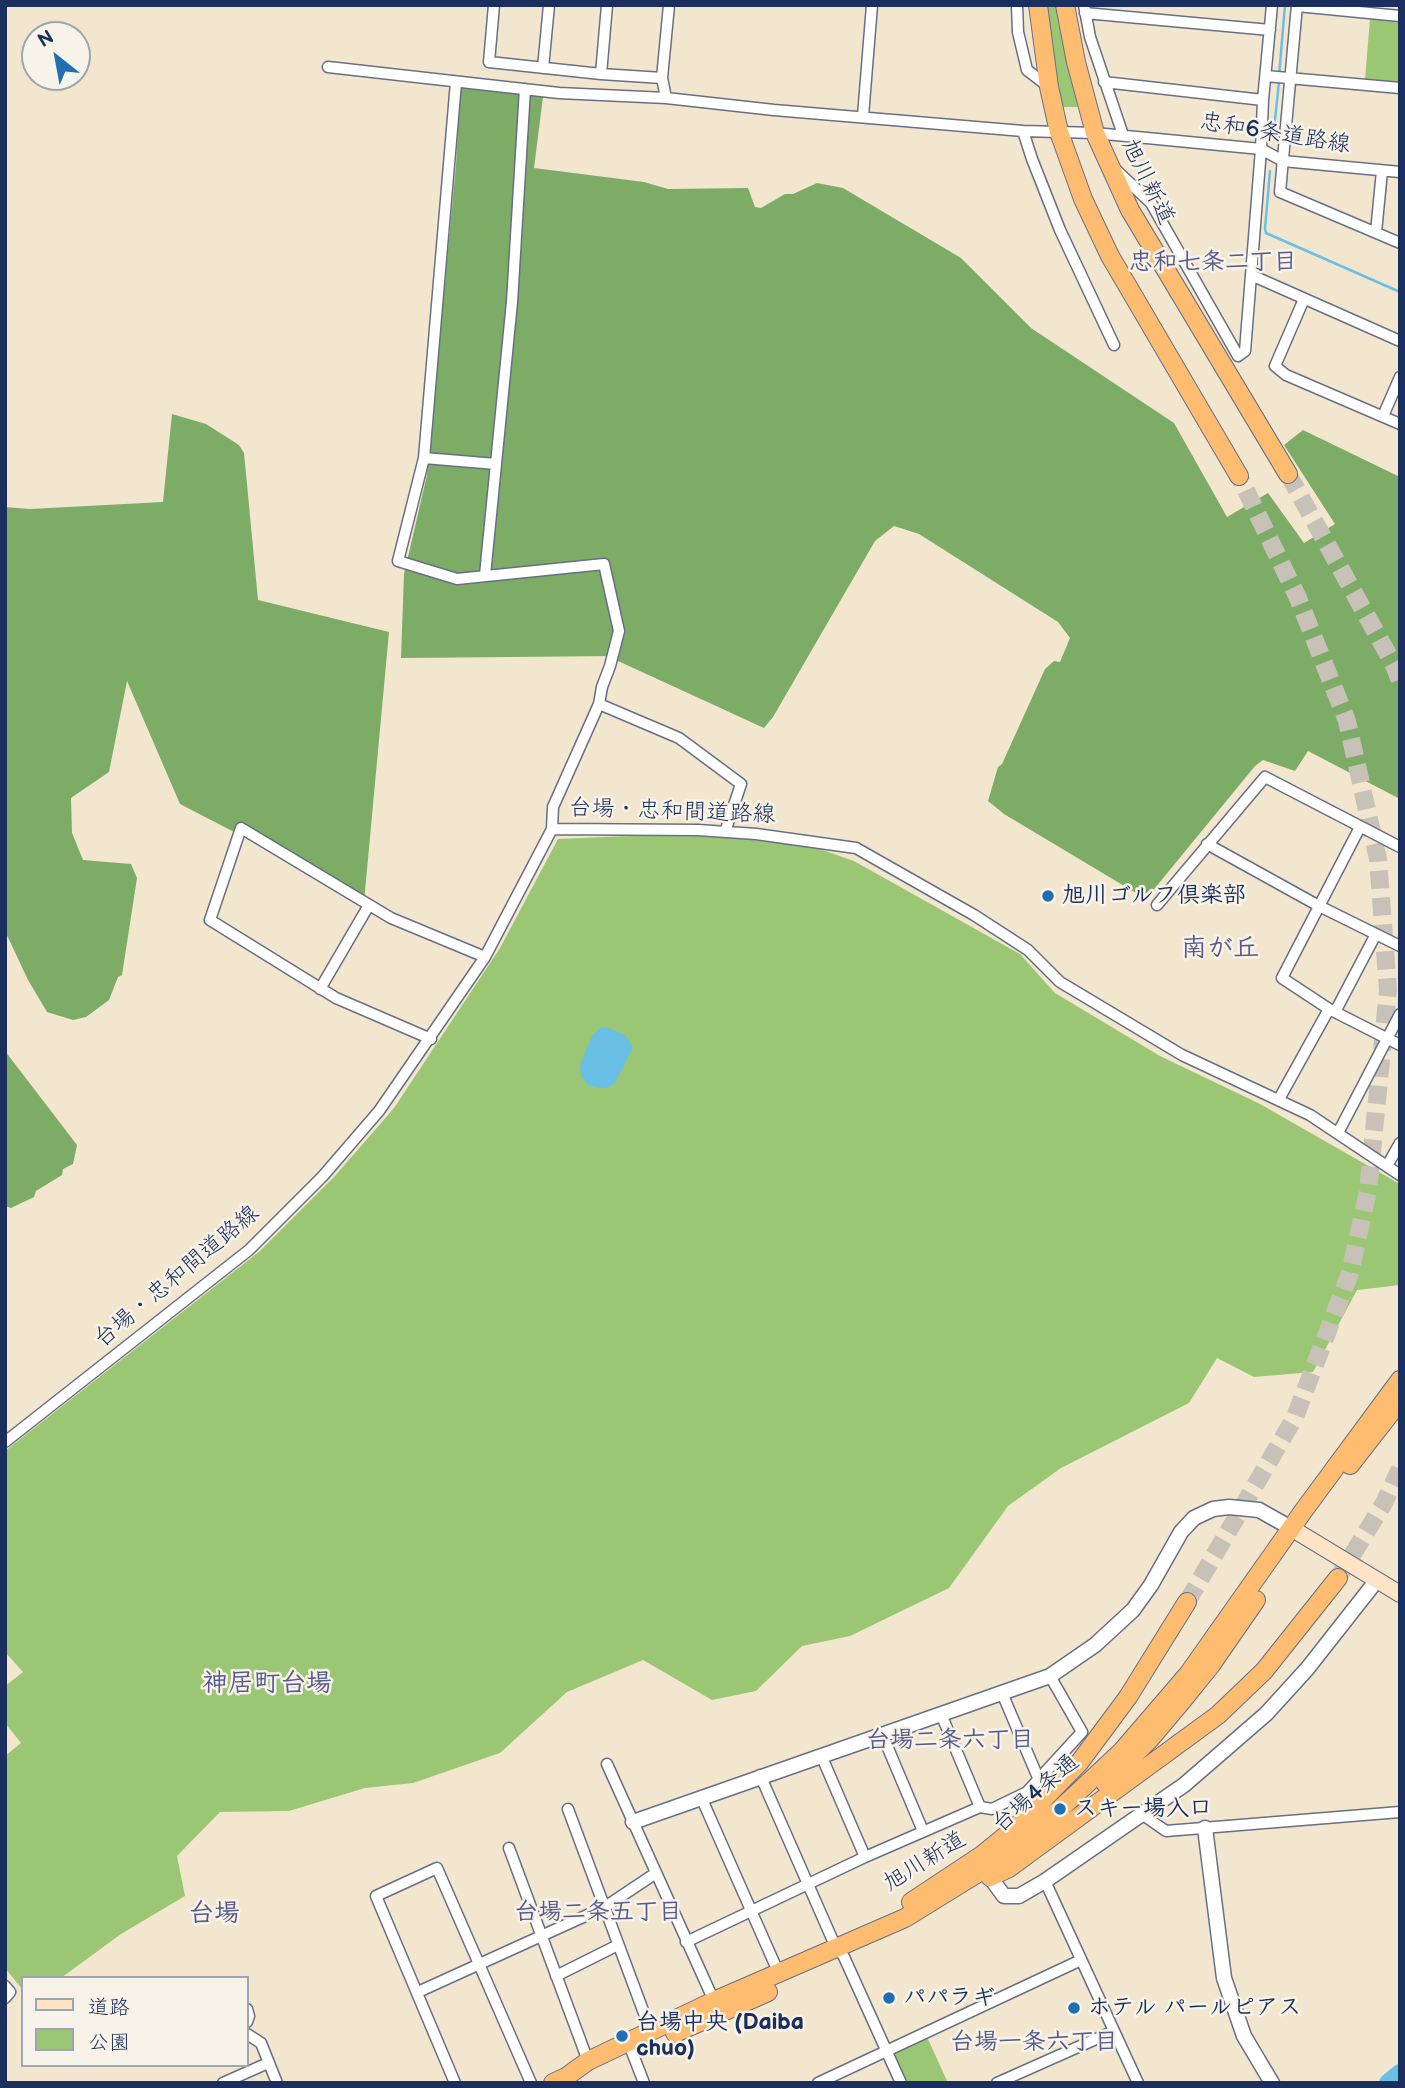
<!DOCTYPE html>
<meta charset="utf-8">
<style>
body{margin:0}
#map{position:relative;width:1405px;height:2088px;overflow:hidden;background:#f3e6ce;font-family:"Balsamiq Sans","Klee One",sans-serif}
canvas{display:block}
.frame{position:absolute;inset:0;border:7px solid #1b2f5e;pointer-events:none}
.legend{position:absolute;left:21px;top:1976px;width:228px;height:91px;box-sizing:border-box;background:#f7f3e8;border:2px solid #9fa5b1;margin:0;padding:9px 12px;list-style:none;font-size:21px;color:#1b2f5e}
.legend li{display:flex;align-items:center;gap:14px;height:35px}
.legend b{width:35px;border:2px solid #9fa5b1}
.north{position:absolute;left:21px;top:21px;width:70px;height:70px;box-sizing:border-box;background:#f7f3e8;border:2px solid #9fa5b1;border-radius:50%;rotate:329deg;font-size:19px;font-weight:700;line-height:28px;text-align:center;color:#1b2f5e}
.north::after{content:'';display:block;margin:auto;width:24px;height:32px;background:#1f6fb2;clip-path:polygon(50% 0,100% 100%,50% 72%,0 100%)}
</style>
<div id="map">
<canvas width="1405" height="2088"></canvas>
<div class="frame"></div>
<ul class="legend">
<li><b style="height:9px;background:#fee4c6"></b>道路</li>
<li><b style="height:19px;background:#9bc775"></b>公園</li>
</ul>
<div class="north">N</div>
</div>
<script>
const ctx = document.querySelector('canvas').getContext('2d');
ctx.lineJoin = 'round';
function fillPath(path, color) { ctx.fillStyle = color; ctx.fill(path, 'evenodd'); }
const shape = rows => new Path2D(rows.map(r => 'M' + r).join(''));
function strokePath(path, color, width, dash) { ctx.strokeStyle = color; ctx.lineWidth = width; ctx.lineCap = dash ? 'butt' : 'round'; ctx.setLineDash(dash || []); ctx.stroke(path); }
function write(font, color, halo, rows, align = 'center') {
  ctx.font = font + ' "Balsamiq Sans","Klee One",sans-serif'; ctx.lineWidth = 5; ctx.setLineDash([]); ctx.textBaseline = 'middle'; ctx.strokeStyle = halo; ctx.fillStyle = color; for (const [text, x, y, turn = 0] of rows) {
    ctx.save(); ctx.translate(x, y); ctx.rotate((+turn || 0) * Math.PI / 180); ctx.textAlign = isNaN(turn) ? turn : align; if (halo) ctx.strokeText(text, 0, 0); ctx.fillText(text, 0, 0); ctx.restore();
  }
}
fillPath(shape([
 [1043,5,1058,5,1068,67,1078,107,1062,107,1049,44],
 [1370,19,1400,21,1400,82,1365,79],
 [698,833,817,848,854,861,1020,954,1055,993,1160,1056,1260,1104,1400,1184,1400,1285,1357,1290,1313,1372,1254,1377,1217,1358,1189,1403,1061,1468,1008,1506,949,1588,850,1636,802,1646,756,1691,712,1700,643,1660,567,1692,500,1753,413,1783,365,1788,289,1811,220,1812,177,1856,185,1896,121,1934,61,1978,23,1978,22,1989,5,1968,5,1756,21,1743,5,1723,5,1686,23,1672,5,1652,5,1451,260,1251,334,1177,394,1108,500,948,558,839],
 [927,2037,948,2083,905,2083,893,2056,896,2051]
]), '#9bc775');
fillPath(shape([
 [460,88,543,97,534,168,644,182,668,189,748,188,755,207,761,208,785,194,793,194,817,183,843,188,961,258,1031,328,1174,423,1227,517,1268,493,1304,543,1335,524,1284,445,1303,430,1400,477,1400,799,1308,751,1295,771,1263,760,1255,766,1146,899,1004,814,988,801,998,767,1002,764,1045,669,1054,661,1060,662,1070,638,1058,622,919,534,894,526,875,541,773,717,764,728,618,661,617,656,401,658,404,574,427,475,456,165],
 [172,414,206,424,239,445,244,453,258,600,389,632,364,902,270,844,236,833,180,804,127,681,109,772,71,798,72,833,83,860,131,864,137,878,122,975,118,977,109,1000,86,1017,73,1020,47,1012,28,980,5,931,5,507,30,509,163,502],
 [5,1051,77,1145,73,1164,63,1169,62,1175,36,1191,34,1197,11,1208,5,1206]
]), '#7cac66');
fillPath(shape([
 [606,1027,625,1035,633,1047,615,1083,607,1088,600,1088,588,1085,581,1076,580,1065,592,1036,600,1028]
]), '#69bfe6');
strokePath(shape([
 [1279,76,1285,5],
 [1273,138,1279,82],
 [1270,171,1265,229,1266,233,1400,292]
]), '#69bfe6', 2.5);
strokePath(shape([
 [1388,2083,1400,2073]
]), '#69bfe6', 18);
strokePath(shape([
 [1288,474,1394,665,1400,681],
 [1338,1578,1384,1503,1400,1469],
 [1187,1602,1295,1417,1350,1273,1368,1191,1388,990,1378,859,1347,721,1298,598,1239,476]
]), '#c8c1b8', 18, [18, 9]);
const minor = shape([
 [494,5,489,62,601,74,662,78],
 [1017,5,1018,32,1027,70,1049,87],
 [1084,5,1090,37,1123,135],
 [1297,5,1280,192,1400,243],
 [1297,6,1400,16],
 [1085,13,1270,30],
 [328,67,559,93,666,98,774,110,1023,131,1095,133,1261,149,1283,161,1400,172],
 [543,68,549,5],
 [601,74,607,5],
 [1266,76,1400,88],
 [1104,82,1263,100],
 [666,98,662,78,669,5],
 [863,116,872,5],
 [1023,131,1032,159,1060,230,1114,345],
 [1116,170,1151,203,1238,356,1245,351,1261,149,1263,100,1272,5],
 [1376,232,1382,171],
 [1251,275,1400,341],
 [1304,299,1275,366,1286,375,1400,424],
 [1383,416,1400,377],
 [424,458,496,464],
 [485,575,512,302,525,89],
 [599,704,679,738,741,784,725,832],
 [1360,827,1282,978,1329,1009,1400,1045],
 [552,829,698,830,756,834,856,848,974,915,1028,950,1060,982,1182,1055,1310,1115,1400,1175],
 [1207,844,1319,906,1400,946],
 [1157,905,1265,777,1400,847],
 [320,989,369,905],
 [1335,1012,1376,934],
 [431,1039,336,998,210,920,241,828,391,918,485,957],
 [1279,1099,1329,1009],
 [1338,1133,1400,1014],
 [1387,1166,1400,1143],
 [5,1442,249,1250,323,1176,379,1111,485,957,552,829,553,807,599,704,602,687,610,666,619,631,604,564,457,579,398,561,424,458,456,82],
 [1002,1693,1039,1780],
 [941,1714,980,1807,992,1809,1027,1792,1082,1732,1050,1676],
 [882,1734,923,1831],
 [821,1755,865,1857],
 [607,1764,714,2001],
 [760,1775,833,1941,844,1957,901,2083],
 [701,1797,776,1967],
 [568,1809,651,2032],
 [1143,1815,1166,1831,1400,1812],
 [509,1848,588,2061],
 [1045,1881,1138,2083],
 [686,1942,865,1857,980,1807],
 [556,1976,618,1945],
 [5,1986,10,1992,5,1998],
 [418,1992,605,1907,656,1873],
 [247,2009,249,2016,247,2022],
 [247,2034,261,2043,277,2083],
 [632,2052,644,2083],
 [223,2083,268,2063],
 [455,2083,376,1896,437,1868,531,2083],
 [818,2083,1081,1960],
 [997,2083,1114,2031]
]);
const tertiary = shape([
 [633,1822,1050,1676,1095,1645,1133,1610,1151,1585,1181,1532,1194,1518,1213,1509,1229,1507,1259,1510,1291,1528],
 [1205,1828,1224,1978,1244,2036,1272,2083],
 [990,1877,1004,1896,1019,1896,1045,1881,1184,1785,1266,1714,1307,1669,1377,1580]
]);
const secondary = shape([
 [1291,1528,1400,1594]
]);
const trunk = shape([
 [1038,5,1049,87,1059,132,1083,199,1110,256,1239,476],
 [1065,5,1076,62,1095,133,1130,210,1288,474],
 [1350,1465,1400,1401],
 [1105,1783,1150,1739,1182,1701,1211,1665,1256,1600],
 [990,1877,1009,1868,1218,1715,1264,1671,1338,1578],
 [911,1902,982,1855,1014,1829,1079,1763,1128,1697,1187,1602],
 [675,2033,768,1992],
 [553,2083,566,2077,588,2061,714,2001,905,1918,986,1868,1060,1809,1122,1751,1189,1673,1304,1510,1400,1380]
]);
strokePath(minor, '#676f85', 13);
strokePath(tertiary, '#676f85', 17);
strokePath(secondary, '#676f85', 18);
strokePath(trunk, '#676f85', 20);
strokePath(minor, '#fff', 10);
strokePath(tertiary, '#fff', 14);
strokePath(secondary, '#fee4c6', 16);
strokePath(trunk, '#fdbc70', 18);
for (const [x, y, r, color] of [
 [1048,896,7,"#1f6fb2"],
 [1060,1809,7,"#1f6fb2"],
 [889,1998,7,"#1f6fb2"],
 [1074,2008,7,"#1f6fb2"],
 [622,2036,7,"#1f6fb2"]
]) { const dot = new Path2D(); dot.arc(x, y, r, 0, 2 * Math.PI); ctx.fillStyle = color; ctx.fill(dot); strokePath(dot, '#f7f3e8', 2.5); }
write('23px', '#1b2f5e', '#f7f3e8', [
 ["忠和6条道路線",1275,134,9],
 ["旭川新道",1147,182,64],
 ["台場・忠和間道路線",672,812,2],
 ["台場・忠和間道路線",177,1277,-40],
 ["台場4条通",1036,1794,-41],
 ["旭川新道",925,1862,-32]
]);
write('bold 23px', '#1b2f5e', '#f7f3e8', [
 ["旭川ゴルフ倶楽部",1062,896],
 ["スキー場入口",1074,1809],
 ["パパラギ",903,1998],
 ["ホテル パールピアス",1088,2008],
 ["台場中央 (Daiba",636,2023],
 ["chuo)",636,2049]
], 'left');
write('bold 24px', '#585a8b', '#f7f3e8', [
 ["忠和七条二丁目",1213,263],
 ["台場二条六丁目",950,1741],
 ["台場二条五丁目",598,1913],
 ["台場一条六丁目",1034,2043]
]);
write('bold 26px', '#585a8b', '#f7f3e8', [
 ["南が丘",1220,949],
 ["神居町台場",267,1684],
 ["台場",214,1914]
]);
</script>
